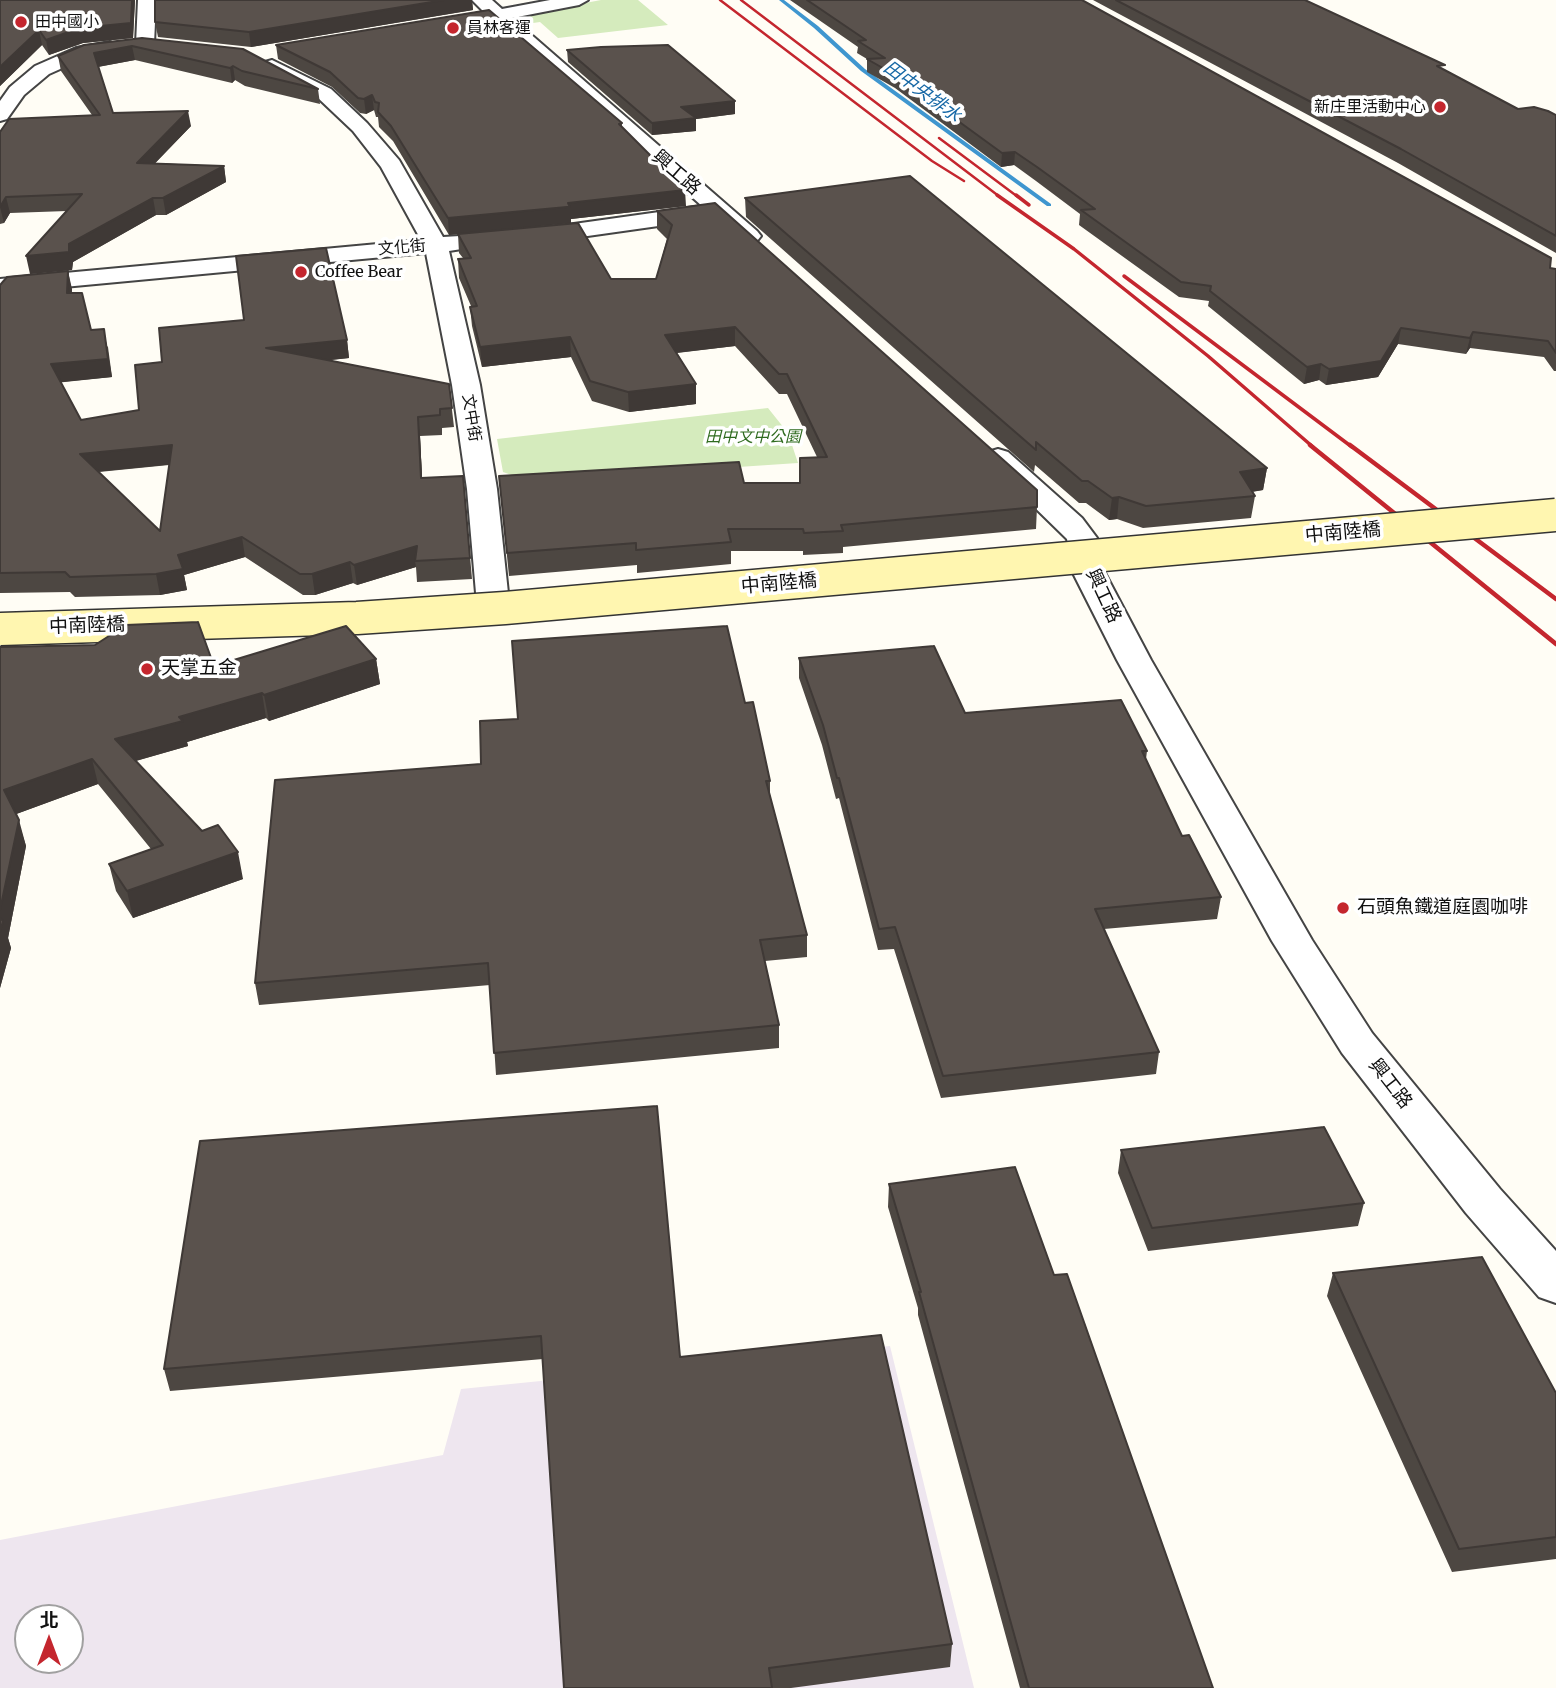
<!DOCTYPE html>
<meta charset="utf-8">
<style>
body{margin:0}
#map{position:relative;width:1556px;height:1688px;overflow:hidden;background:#fffdf5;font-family:Merriweather,"Noto Sans TC",serif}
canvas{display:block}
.north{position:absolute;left:14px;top:1604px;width:70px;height:70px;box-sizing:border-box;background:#fff;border:2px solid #a0a0a0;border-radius:50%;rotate:0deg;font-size:19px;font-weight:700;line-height:28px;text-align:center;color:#111}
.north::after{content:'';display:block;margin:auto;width:24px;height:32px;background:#c4262e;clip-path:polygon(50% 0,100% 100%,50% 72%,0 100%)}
</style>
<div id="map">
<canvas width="1556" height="1688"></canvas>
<div class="north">北</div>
</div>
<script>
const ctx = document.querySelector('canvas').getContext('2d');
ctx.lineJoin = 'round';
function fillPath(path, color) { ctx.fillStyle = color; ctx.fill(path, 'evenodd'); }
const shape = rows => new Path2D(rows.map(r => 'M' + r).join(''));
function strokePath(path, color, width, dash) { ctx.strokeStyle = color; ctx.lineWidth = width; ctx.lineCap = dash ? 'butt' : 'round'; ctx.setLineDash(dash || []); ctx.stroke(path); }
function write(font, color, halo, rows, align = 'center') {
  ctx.font = font + ' Merriweather,"Noto Sans TC",serif'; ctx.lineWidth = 7; ctx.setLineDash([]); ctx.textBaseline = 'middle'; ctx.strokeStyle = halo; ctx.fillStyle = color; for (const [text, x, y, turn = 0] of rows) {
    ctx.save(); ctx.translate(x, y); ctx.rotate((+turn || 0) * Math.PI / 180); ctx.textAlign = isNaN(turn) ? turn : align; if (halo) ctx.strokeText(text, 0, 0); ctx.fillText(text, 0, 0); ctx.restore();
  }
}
fillPath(shape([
 [890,1346,974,1688,0,1688,0,1540,443,1455,461,1389],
 [28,1618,70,1618,70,1660,28,1660]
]), '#eee6ef');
fillPath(shape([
 [601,0,638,0,668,25,558,38,540,22,526,24,517,16],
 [768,408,788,433,798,463,529,481,503,472,497,439]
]), '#d5ebbd');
fillPath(shape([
 [779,0,784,0,818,26,865,69,1051,204,1051,206,1047,206,861,71,814,28,779,0]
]), '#3f96cf');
const street = shape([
 [138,0,156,0,154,44,145,50,136,44,138,0],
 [472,0,492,0,502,9,550,0,588,0,579,5,512,18,757,231,761,236,757,241,741,241,715,218,531,244,523,242,519,237,523,232,531,230,702,206,494,21,475,22,472,18,475,14,484,12,472,0],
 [110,42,119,48,117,52,87,57,49,74,24,95,7,119,0,121,0,101,10,87,35,66,76,48,110,42],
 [272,60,331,89,367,123,399,160,443,237,460,236,468,238,472,243,468,248,449,251,480,385,497,489,508,593,503,600,492,603,481,600,476,593,467,489,452,385,426,253,0,293,0,279,421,240,381,167,353,131,317,97,265,70,262,66,265,62,272,60],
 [998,449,1008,452,1082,518,1097,538,1105,573,1151,660,1312,940,1372,1033,1500,1189,1556,1251,1556,1303,1539,1297,1466,1213,1342,1053,1272,941,1117,660,1073,573,1067,539,984,458,988,452,998,449]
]);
strokePath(street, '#444', 4);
fillPath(street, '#fff');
strokePath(shape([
 [720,0,932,161,964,181],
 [741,0,1000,197],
 [939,138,1018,197]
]), '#c4262e', 2.5);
strokePath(shape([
 [997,195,1074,249,1208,356,1313,447],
 [1016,195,1029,205],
 [1124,276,1352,447]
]), '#c4262e', 3.5);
strokePath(shape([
 [1310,445,1556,644],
 [1350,445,1556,599]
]), '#c4262e', 4.5);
const secondaryBridge = shape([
 [0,629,357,618,505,608,1556,515]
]);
strokePath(secondaryBridge, '#333', 35, []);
strokePath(secondaryBridge, '#fff6b0', 32);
fillPath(shape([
 [0,0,135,0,133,38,83,43,49,55,42,45,0,86],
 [155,0,472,0,473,10,251,47,158,37,155,22],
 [790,0,1082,0,1550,268,1556,269,1556,371,1554,371,1544,357,1470,348,1466,354,1398,344,1378,377,1326,385,1319,380,1304,384,1208,306,1209,301,1179,297,1079,225,1080,214,1036,181,1014,165,1001,167,895,88,867,72,867,59,857,53,858,47],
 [1093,0,1305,0,1444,70,1518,109,1556,115,1556,253,1398,163],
 [142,38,318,89,320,104,245,86,235,80,232,83,135,60,98,67,113,113,191,126,155,163,224,166,226,182,166,215,156,215,73,262,72,270,30,274,67,211,10,213,4,223,0,224,0,132,92,115,61,71,58,56],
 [276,45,622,123,622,127,686,206,571,219,571,223,449,235,393,141,379,127,378,117,376,117,374,110,366,114,360,113,332,87,278,59],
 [567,50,735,101,735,114,696,119,696,131,652,135,568,62],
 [745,198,1267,468,1263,490,1252,492,1255,496,1251,518,1143,528,1117,519,1109,520,1086,503,1079,503,1035,465,1034,472,746,217],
 [657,211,1037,507,1036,529,843,547,843,553,803,555,803,551,731,551,731,564,637,573,637,565,509,576,499,476,744,483,800,483,817,457,787,394,779,394,735,346,677,353,696,384,696,404,629,412,592,401,571,357,482,367,472,326,470,307,471,306,459,278,458,259,463,258,459,253,458,234,611,279,656,279,667,239,657,229],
 [68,271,72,293,91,330,108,347,112,377,61,382,81,420,139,410,347,340,349,358,329,360,449,384,454,427,442,428,442,435,420,436,422,478,463,476,472,579,417,582,416,567,357,585,353,583,315,595,303,595,245,557,184,575,187,590,160,595,75,597,70,592,0,593,0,285],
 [169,465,160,531,99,472],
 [0,647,214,666,376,659,380,684,269,721,266,718,187,742,188,746,136,761,243,879,133,918,116,891,109,864,151,849,98,784,16,814,26,846,8,938,11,948,0,988],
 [799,658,965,713,1147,751,1146,759,1182,836,1221,897,1217,919,1104,929,1159,1052,1156,1074,941,1098,894,949,878,950,839,798,836,799,822,745,799,678],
 [481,764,770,781,770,796,807,935,807,957,765,961,779,1025,779,1048,496,1075,490,985,259,1005,255,983],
 [657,1106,680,1357,952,1644,950,1667,791,1688,564,1688,543,1359,170,1391,164,1369],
 [1121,1150,1364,1203,1358,1226,1148,1251,1118,1173],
 [889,1184,1054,1275,1213,1688,1020,1688,918,1315,918,1308,888,1207],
 [1333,1273,1556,1393,1556,1559,1452,1572,1327,1296]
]), '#4d4742');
fillPath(shape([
 [132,0,135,0,133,38,83,43,49,55,46,40],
 [444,0,472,0,473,10,251,47,249,32],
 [39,30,42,45,0,86,0,67],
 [132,46,135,60,97,67,94,53],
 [233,66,235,80,232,83,230,68],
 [372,95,374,110,366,114,364,99],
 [735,101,735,114,696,119,696,131,652,135,652,123,681,107],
 [188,111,191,126,140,179,137,163],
 [1015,152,1014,165,1001,167,1002,153],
 [224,166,226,182,166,215,163,198],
 [685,190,686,206,571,219,571,223,449,235,448,218,568,203],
 [6,197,10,213,4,223,0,207],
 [153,198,156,215,73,262,72,270,30,274,26,256,69,244],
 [68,271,72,289,71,311,67,293],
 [735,327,735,346,666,354,665,335],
 [1401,328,1398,344,1378,377,1326,385,1329,369],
 [104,329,112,377,55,383,51,364],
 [1473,332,1470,348,1466,354,1470,338],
 [570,337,571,357,482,367,480,347],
 [347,340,349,358,269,367,266,348],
 [1321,364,1319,380,1304,384,1307,367],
 [696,384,696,404,629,412,628,392],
 [418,417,420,436,423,497,421,478],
 [172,445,175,464,84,473,80,454],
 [1267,468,1263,490,1236,494,1240,472],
 [1119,497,1117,519,1109,520,1112,498],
 [242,537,245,557,184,575,187,590,160,595,156,574,178,555],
 [417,546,415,561,416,567,357,585,354,565],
 [350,562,353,583,315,595,312,574],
 [376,659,380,684,269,721,264,695],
 [262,693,266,718,187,742,188,746,121,765,115,739,179,717],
 [92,759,98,784,11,816,4,790],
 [19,820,26,846,8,938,11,948,0,988,0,910],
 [238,852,243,879,133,918,127,891]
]), '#3f3936');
const building = shape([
 [0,0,132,0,131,23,80,28,46,40,39,30,0,67,0,0],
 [155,0,444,0,249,32,155,22,155,0],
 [807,0,1082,0,1551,258,1550,268,1556,269,1556,353,1548,341,1473,332,1470,338,1401,328,1381,361,1329,369,1321,364,1307,367,1210,291,1211,286,1181,282,1081,210,1095,209,1037,167,1015,152,1002,153,895,75,867,59,885,58,858,41,866,40,807,0],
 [1116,0,1305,0,1445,65,1437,66,1518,109,1534,107,1548,111,1556,115,1556,236,1401,149,1116,0],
 [489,10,622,123,619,124,685,190,568,203,570,207,567,207,448,218,391,126,378,112,379,103,375,102,372,95,364,99,358,98,330,72,276,45,489,10],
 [142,38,243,49,318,89,242,71,233,66,230,68,132,46,94,53,113,113,188,111,137,163,224,166,163,198,153,198,69,244,69,252,26,256,82,194,6,197,0,207,0,132,9,119,100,115,58,56,84,45,142,38],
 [668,45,735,101,681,107,696,118,652,123,567,50,601,47,668,45],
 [910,176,1267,468,1240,472,1255,496,1146,506,1119,497,1112,498,1088,481,1082,481,1036,442,1036,450,745,198,910,176],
 [715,203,1037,490,1037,507,841,525,843,531,804,533,803,529,728,529,731,542,636,550,636,543,507,553,499,476,739,462,744,483,800,483,800,458,827,457,787,374,779,374,735,327,665,335,696,384,628,392,590,381,570,337,480,347,470,307,477,306,458,259,471,258,458,234,578,223,611,279,656,279,672,225,657,211,715,203],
 [326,248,347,340,266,348,449,384,452,408,440,409,440,415,418,417,421,478,463,476,470,558,415,561,417,546,354,565,350,562,312,574,300,574,242,537,178,555,183,569,156,574,70,577,65,572,0,573,0,285,7,277,68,271,67,293,82,293,91,330,104,329,108,359,51,364,81,420,139,410,135,365,162,362,159,328,244,320,236,256,326,248],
 [172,445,160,531,80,454,172,445],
 [198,622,214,666,346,626,376,659,264,695,262,693,179,717,183,721,115,739,202,831,218,825,238,852,127,891,109,864,163,845,92,759,4,790,19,820,0,910,0,647,95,645,126,625,198,622],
 [727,626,745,703,753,702,770,781,766,781,807,935,760,940,779,1025,494,1053,488,963,255,983,275,780,481,764,480,721,518,719,512,641,727,626],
 [934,646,965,713,1121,700,1147,751,1142,751,1182,836,1189,835,1221,897,1095,909,1159,1052,943,1076,895,927,879,929,839,778,837,778,823,725,799,658,934,646],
 [0,918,3,921,0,932,0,918],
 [657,1106,680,1357,881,1335,952,1644,769,1668,772,1688,564,1688,541,1336,164,1369,200,1141,657,1106],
 [1324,1127,1364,1203,1152,1228,1121,1150,1324,1127],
 [1015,1167,1054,1275,1067,1274,1213,1688,1029,1688,919,1292,921,1292,889,1184,1015,1167],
 [1482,1257,1556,1393,1556,1537,1459,1549,1333,1273,1482,1257]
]);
fillPath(building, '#5a524d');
strokePath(building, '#3f3936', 2);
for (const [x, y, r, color] of [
 [21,22,7,"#c4262e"],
 [453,28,7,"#c4262e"],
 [1440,107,7,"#c4262e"],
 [301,272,7,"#c4262e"],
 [147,669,7,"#c4262e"],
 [1343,908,7,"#c4262e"]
]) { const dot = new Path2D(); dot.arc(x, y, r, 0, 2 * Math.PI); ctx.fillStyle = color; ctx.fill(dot); strokePath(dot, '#fff', 2.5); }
write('16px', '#111', '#fff', [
 ["田中國小",35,22],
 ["員林客運",467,28],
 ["新庄里活動中心",1426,107,"right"],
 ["Coffee Bear",315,272]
], 'left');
write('16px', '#111', '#fff', [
 ["文化街",402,248,-5],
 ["文中街",471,418,81]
]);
write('italic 16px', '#2f6b1f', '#fff', [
 ["田中文中公園",753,437]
]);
write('italic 18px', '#1768a6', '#fff', [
 ["田中央排水",922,92,36]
]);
write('19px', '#111', '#fff', [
 ["興工路",676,173,41],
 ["中南陸橋",1343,533,-5],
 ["中南陸橋",779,584,-5],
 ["興工路",1103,596,65],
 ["中南陸橋",87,626,-2],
 ["興工路",1390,1084,52]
]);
write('19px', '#111', '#fff', [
 ["天掌五金",161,669],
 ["石頭魚鐵道庭園咖啡",1357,908]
], 'left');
</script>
